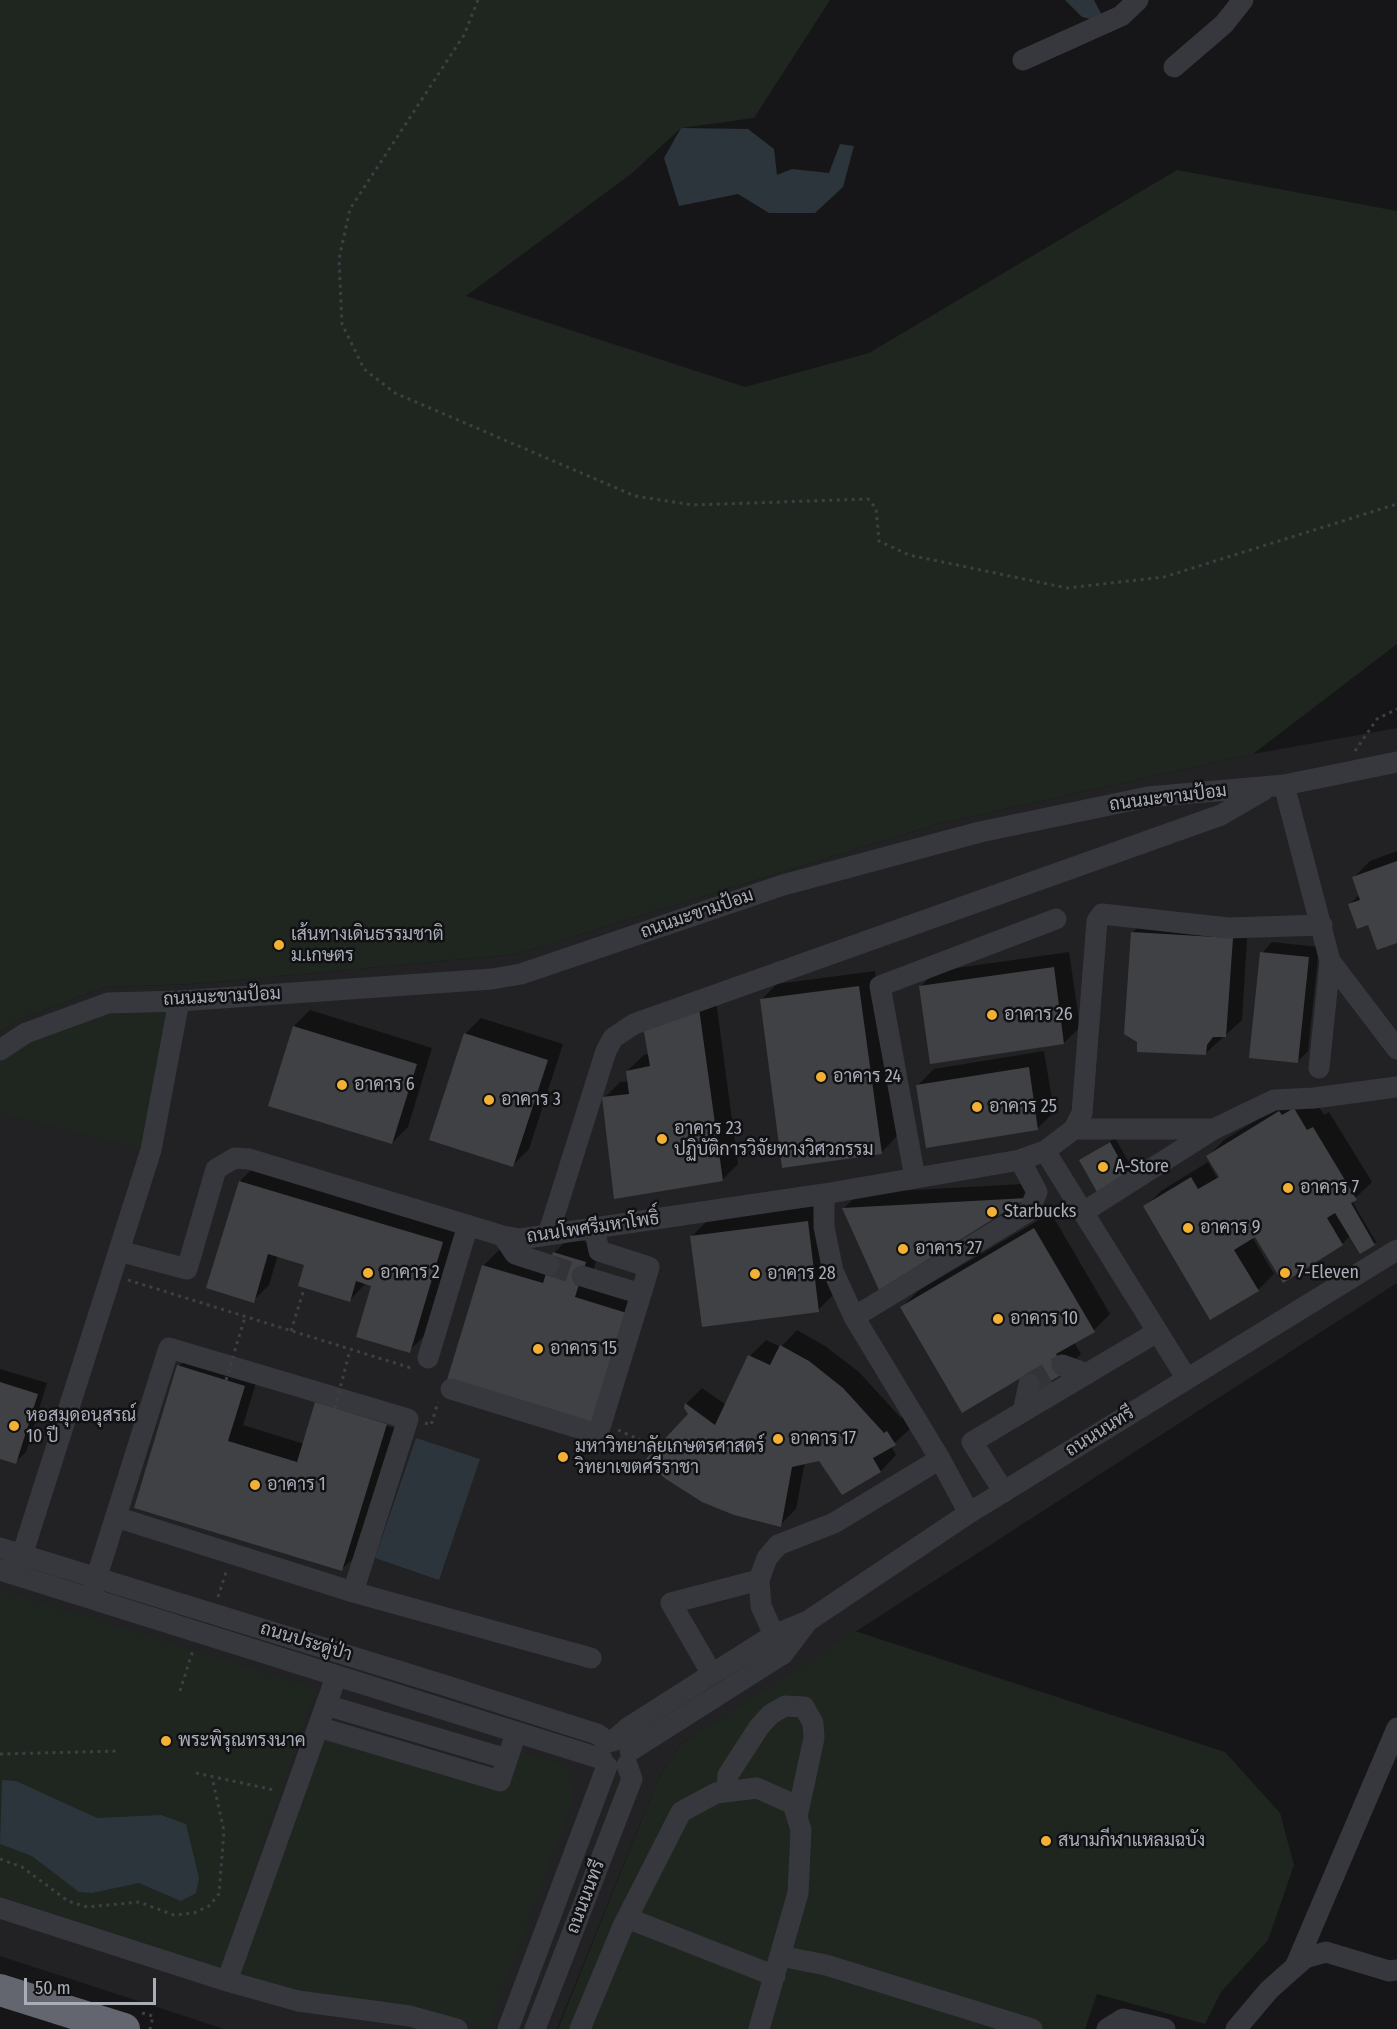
<!DOCTYPE html>
<meta charset="utf-8">
<style>
body{margin:0}
#map{position:relative;width:1397px;height:2029px;overflow:hidden;background:#161618;font-family:"Fira Sans Condensed",sans-serif}
canvas{display:block}
.scale{position:absolute;left:24px;top:1978px;width:132px;height:27px;box-sizing:border-box;border:3px solid #a8adb8;border-top:0;padding-left:8px;font-size:18px;line-height:21px;white-space:nowrap;color:#a8adb8;-webkit-text-stroke:4px #111113;paint-order:stroke}
</style>
<div id="map">
<canvas width="1397" height="2029"></canvas>
<div class="scale">50 m</div>
</div>
<script>
const ctx = document.querySelector('canvas').getContext('2d');
ctx.lineJoin = 'round';
function fillPath(path, color) { ctx.fillStyle = color; ctx.fill(path, 'evenodd'); }
const shape = rows => new Path2D(rows.map(r => 'M' + r).join(''));
function strokePath(path, color, width, dash) { ctx.strokeStyle = color; ctx.lineWidth = width; ctx.lineCap = dash ? 'butt' : 'round'; ctx.setLineDash(dash || []); ctx.stroke(path); }
function write(font, color, halo, rows, align = 'center') {
  ctx.font = font + ' "Fira Sans Condensed",Sarabun,sans-serif'; ctx.lineWidth = 5; ctx.setLineDash([]); ctx.textBaseline = 'middle'; ctx.strokeStyle = halo; ctx.fillStyle = color; for (const [text, x, y, turn = 0] of rows) {
    ctx.save(); ctx.translate(x, y); ctx.rotate((+turn || 0) * Math.PI / 180); ctx.textAlign = isNaN(turn) ? turn : align; if (halo) ctx.strokeText(text, 0, 0); ctx.fillText(text, 0, 0); ctx.restore();
  }
}
fillPath(shape([
 [1397,728,1397,1283,681,1744,659,1777,557,2029,224,2029,0,1956,0,1032,23,1018,105,987,193,984,517,954,937,824,1253,754]
]), '#222225');
fillPath(shape([
 [0,0,830,0,754,118,681,128,631,174,466,296,745,387,869,353,1177,170,1397,211,1397,644,1253,754,937,824,517,954,193,984,105,987,23,1018,0,1032],
 [179,1001,151,1150,0,1113,0,1050,108,1003],
 [0,1590,316,1688,221,1968,0,1896],
 [855,1631,1225,1752,1280,1813,1294,1865,1268,1940,1221,1992,1205,2024,1097,1994,1085,2029,558,2029,659,1777,681,1744],
 [320,1736,502,1790,517,1750,569,1767,572,1803,488,2029,419,2010,307,1995,236,1975]
]), '#1e261f');
fillPath(shape([
 [1065,0,1094,0,1106,23,1082,17],
 [681,128,748,129,774,149,777,175,792,169,829,173,840,144,854,146,843,187,815,213,769,213,738,194,679,206,664,158],
 [416,1438,480,1459,439,1580,375,1558],
 [2,1780,16,1781,97,1818,161,1815,186,1824,199,1878,196,1893,181,1901,139,1883,92,1893,79,1892,32,1856,0,1844]
]), '#2c353c');
fillPath(shape([
 [1397,851,1397,942,1369,923,1350,904,1360,894,1354,877,1370,861],
 [1149,916,1248,923,1242,1020,1206,1053,1139,1042,1133,932],
 [1272,942,1319,947,1308,1051,1297,1062,1262,953],
 [1069,952,1080,1027,1064,1043,920,987,936,971],
 [875,971,897,1136,881,1153,761,1000,777,984],
 [714,986,738,1164,722,1180,604,1098,620,1082,629,1081,627,1071,644,1055,650,1054],
 [310,1010,432,1048,408,1127,392,1143,294,1026],
 [481,1018,563,1044,529,1149,513,1165,465,1034],
 [1044,1051,1054,1112,1038,1128,918,1085,934,1069],
 [1310,1093,1324,1115,1329,1112,1372,1182,1352,1201,1376,1242,1374,1244,1350,1236,1342,1244,1242,1212,1252,1237,1274,1274,1258,1290,1145,1207,1161,1191,1208,1162,1217,1178,1220,1176,1208,1156,1224,1140,1296,1096],
 [1115,1138,1132,1168,1127,1173,1081,1160],
 [256,1165,458,1226,425,1335,409,1351,373,1285,366,1283,349,1301,306,1264,278,1255,269,1285,253,1301,240,1181],
 [1041,1183,1026,1197,879,1288,844,1208,859,1193],
 [824,1205,834,1294,818,1310,692,1236,708,1220],
 [1051,1213,1110,1314,1094,1330,1074,1342,1081,1354,1065,1370,1025,1374,902,1307,918,1291],
 [570,1237,601,1246,590,1281,645,1298,611,1412,448,1383,484,1265,500,1249,551,1265,554,1253],
 [797,1330,825,1346,859,1372,901,1418,904,1416,911,1428,891,1446,896,1455,881,1471,842,1493,819,1459,805,1462,796,1509,780,1525,690,1414,686,1404,702,1388,726,1405,750,1356,766,1340,781,1347],
 [195,1350,260,1370,243,1425,304,1444,316,1403,333,1387,402,1408,358,1554,341,1570,136,1507,179,1366],
 [324,1404,395,1425,394,1428,324,1407],
 [0,1369,47,1383,26,1452,15,1462,0,1458]
]), '#0007');
fillPath(shape([
 [1397,861,1397,943,1377,950,1368,925,1357,929,1348,904,1360,900,1352,877],
 [1131,932,1233,938,1226,1037,1213,1037,1207,1045,1206,1055,1137,1052,1137,1042,1124,1034],
 [1260,952,1309,957,1298,1063,1249,1058],
 [1054,967,1064,1044,930,1064,919,986],
 [859,986,882,1154,782,1168,760,999],
 [698,1001,723,1181,614,1199,602,1097,629,1094,626,1071,650,1066,642,1021],
 [293,1026,417,1064,392,1144,268,1106],
 [464,1033,548,1060,513,1167,429,1140],
 [1029,1067,1038,1130,926,1148,916,1085],
 [1294,1108,1307,1130,1313,1127,1357,1200,1351,1203,1375,1245,1360,1254,1335,1213,1327,1218,1343,1245,1283,1283,1255,1237,1234,1250,1259,1291,1210,1320,1143,1206,1191,1177,1198,1189,1219,1177,1206,1156,1279,1111,1282,1115],
 [1110,1142,1128,1174,1097,1192,1079,1160],
 [239,1181,443,1242,410,1353,356,1337,371,1286,356,1281,350,1302,298,1286,304,1265,268,1254,254,1303,206,1288],
 [1027,1198,879,1290,842,1208],
 [808,1221,819,1312,702,1327,690,1236],
 [1034,1228,1095,1332,1056,1354,1066,1372,1033,1391,1024,1376,962,1413,900,1307],
 [553,1252,586,1262,575,1297,630,1314,595,1429,446,1383,482,1265,543,1283],
 [780,1345,809,1361,843,1388,884,1433,887,1431,896,1445,873,1458,881,1472,842,1495,819,1461,792,1467,781,1527,734,1515,702,1502,666,1479,644,1461,688,1414,684,1408,685,1403,715,1425,748,1355,770,1365],
 [177,1365,245,1386,228,1441,297,1462,315,1402,387,1424,342,1571,134,1508],
 [0,1382,38,1394,16,1464,0,1459]
]), '#404145');
strokePath(shape([
 [549,1265,582,1276],
 [1029,1384,1062,1365]
]), '#333438', 21, [21, 10]);
strokePath(shape([
 [478,0,464,35,350,209,339,259,342,324,364,369,395,393,635,496,693,505,868,499,876,508,879,541,909,555,1067,588,1164,577,1397,504],
 [1355,751,1377,719,1397,709],
 [128,1280,411,1368],
 [291,1331,304,1289],
 [425,1423,431,1425,438,1402],
 [618,1430,656,1447],
 [218,1597,226,1572],
 [180,1691,193,1650],
 [0,1754,120,1751],
 [196,1773,274,1790],
 [0,1859,22,1867,68,1901,87,1907,139,1902,174,1915,194,1913,209,1906,219,1894,220,1881,224,1831,212,1777],
 [142,2013,153,2016,150,2029]
]), '#3d3f44', 3, [3, 4.5]);
strokePath(shape([
 [1023,60,1121,16,1138,0],
 [1174,67,1224,24,1243,0],
 [1284,785,1330,961,1397,1049],
 [0,1050,26,1033,108,1003,179,1001,492,979,521,974,783,885,980,832,1148,797,1284,785,1397,762],
 [1319,1068,1330,961],
 [1074,1129,1214,1129],
 [1045,1151,1187,1379],
 [915,1178,880,986,1056,919],
 [824,1194,824,1227,833,1271,854,1317,940,1459,969,1513],
 [1085,1211,1214,1129,1274,1100,1314,1098,1397,1087],
 [548,1235,606,1051,613,1038,634,1024,1221,815,1264,790],
 [503,1236,515,1254,549,1265],
 [119,1251,187,1269,216,1169,235,1158,249,1159,503,1236,520,1239,824,1194,1020,1160,1045,1151,1074,1129,1082,1113,1097,921,1102,914,1228,928,1322,925],
 [582,1276,641,1294,649,1267,599,1251,594,1228],
 [854,1317,1029,1211,1037,1192,1020,1160],
 [428,1358,468,1225],
 [1062,1365,1087,1374],
 [451,1389,598,1434,641,1294],
 [1023,1412,1029,1384],
 [1004,1492,972,1442,1157,1332],
 [116,1517,353,1592,591,1658],
 [0,1548,447,1686,597,1734,609,1742],
 [18,1568,151,1150,179,1001],
 [0,1570,602,1759],
 [90,1598,169,1348,408,1419,353,1592],
 [774,1635,761,1606,759,1580,767,1558,778,1545,834,1523,940,1459],
 [712,1674,671,1603,759,1580],
 [326,1705,507,1759],
 [318,1727,500,1781,516,1733],
 [613,1741,629,1727,712,1674,774,1635,808,1621,969,1513,1397,1250],
 [630,1751,783,1654,808,1621],
 [727,1791,728,1775,759,1727,771,1714,785,1706,804,1707,813,1723,814,1738,797,1817],
 [0,1908,227,1981,298,2001,410,2016,457,2029],
 [627,1918,775,1976],
 [780,1956,826,1965,1032,2029],
 [1295,1967,1397,1728],
 [227,1981,336,1677],
 [508,2029,607,1766],
 [535,2029,632,1779,627,1765],
 [580,2029,623,1926,681,1812,716,1793,757,1788,793,1804,801,1830,798,1893,759,2029],
 [1107,2029,1123,2019,1165,2029],
 [1236,2029,1269,1990,1305,1958,1326,1952,1389,1971,1397,1970]
]), '#37383d', 21);
strokePath(shape([
 [0,1990,124,2029]
]), '#63666e', 32);
strokePath(shape([
 [226,1380,245,1317],
 [335,1408,350,1350]
]), '#3d3f44', 3, [3, 4.5]);
for (const [x, y, r, color] of [
 [279,945,6,"#f2b134"],
 [992,1015,6,"#f2b134"],
 [821,1077,6,"#f2b134"],
 [342,1085,6,"#f2b134"],
 [489,1100,6,"#f2b134"],
 [977,1107,6,"#f2b134"],
 [662,1139,6,"#f2b134"],
 [1103,1167,6,"#f2b134"],
 [1288,1188,6,"#f2b134"],
 [992,1212,6,"#f2b134"],
 [1188,1228,6,"#f2b134"],
 [903,1249,6,"#f2b134"],
 [368,1273,6,"#f2b134"],
 [1285,1273,6,"#f2b134"],
 [755,1274,6,"#f2b134"],
 [998,1319,6,"#f2b134"],
 [538,1349,6,"#f2b134"],
 [14,1426,6,"#f2b134"],
 [778,1439,6,"#f2b134"],
 [563,1457,6,"#f2b134"],
 [255,1485,6,"#f2b134"],
 [166,1741,6,"#f2b134"],
 [1046,1841,6,"#f2b134"]
]) { const dot = new Path2D(); dot.arc(x, y, r, 0, 2 * Math.PI); ctx.fillStyle = color; ctx.fill(dot); strokePath(dot, '#111113', 2); }
write('18px', '#a8adb8', '#111113', [
 ["ถนนมะขามป้อม",1168,798,-7],
 ["ถนนมะขามป้อม",697,914,-19],
 ["ถนนมะขามป้อม",222,997,-3],
 ["ถนนโพศรีมหาโพธิ์",593,1228,-8],
 ["ถนนนนทรี",1100,1432,-32],
 ["ถนนประดู่ป่า",306,1642,17],
 ["ถนนนนทรี",586,1897,-69]
]);
write('18px', '#a8adb8', '#111113', [
 ["เส้นทางเดินธรรมชาติ",291,935],
 ["ม.เกษตร",291,956],
 ["อาคาร 26",1004,1015],
 ["อาคาร 24",833,1077],
 ["อาคาร 6",354,1085],
 ["อาคาร 3",501,1100],
 ["อาคาร 25",989,1107],
 ["อาคาร 23",674,1129],
 ["ปฏิบัติการวิจัยทางวิศวกรรม",674,1150],
 ["A-Store",1115,1167],
 ["อาคาร 7",1300,1188],
 ["Starbucks",1004,1212],
 ["อาคาร 9",1200,1228],
 ["อาคาร 27",915,1249],
 ["อาคาร 2",380,1273],
 ["7-Eleven",1297,1273],
 ["อาคาร 28",767,1274],
 ["อาคาร 10",1010,1319],
 ["อาคาร 15",550,1349],
 ["หอสมุดอนุสรณ์",26,1416],
 ["10 ปี",26,1437],
 ["อาคาร 17",790,1439],
 ["มหาวิทยาลัยเกษตรศาสตร์",575,1447],
 ["วิทยาเขตศรีราชา",575,1468],
 ["อาคาร 1",267,1485],
 ["พระพิรุณทรงนาค",178,1741],
 ["สนามกีฬาแหลมฉบัง",1058,1841]
], 'left');
</script>
